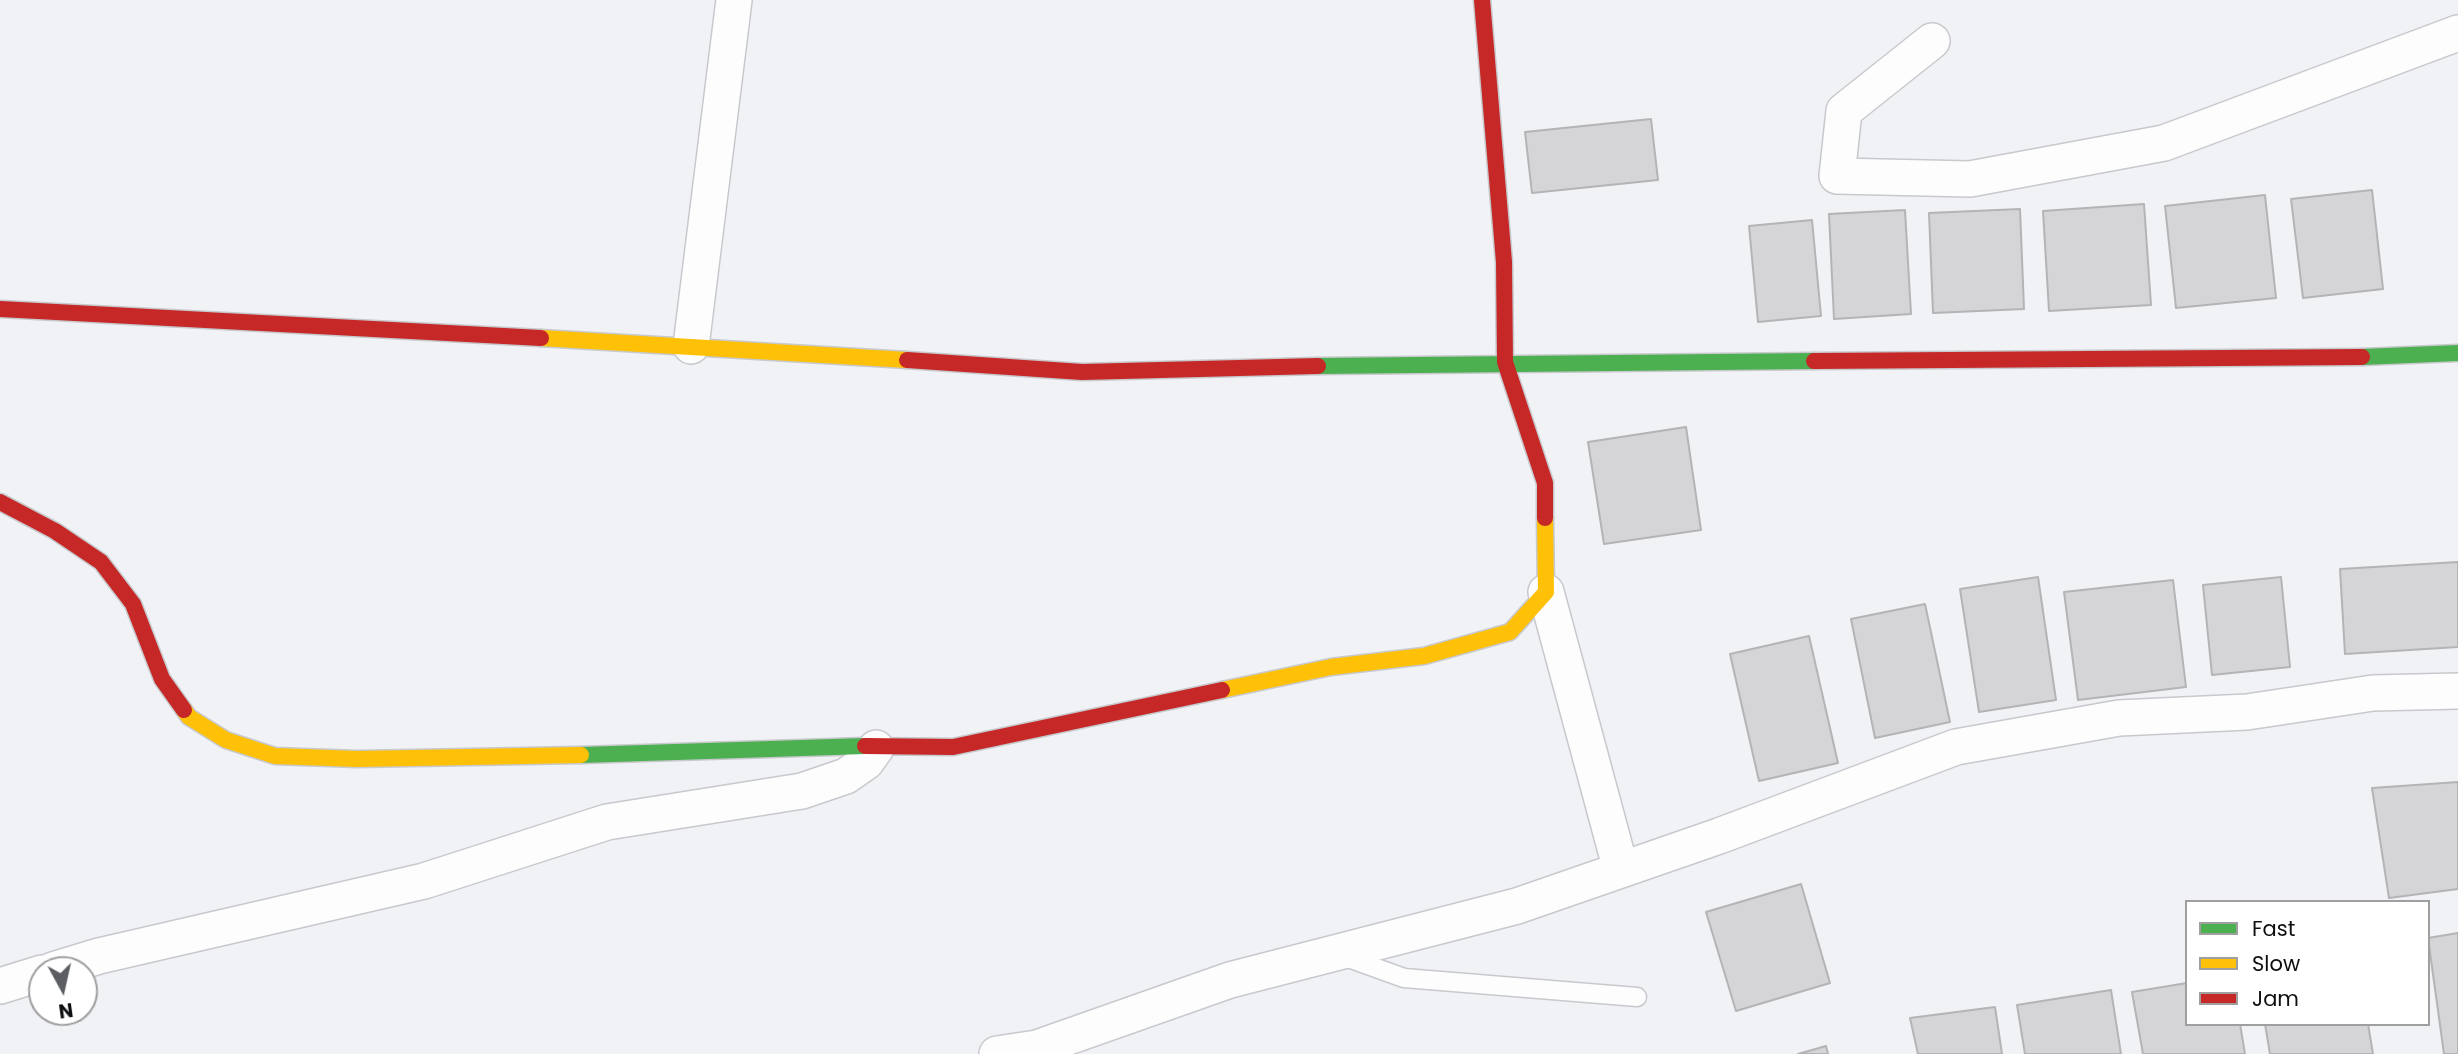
<!DOCTYPE html>
<style>
body{margin:0}
#map{position:relative;width:2458px;height:1054px;overflow:hidden;background:#f0f2f6;font-family:Poppins,sans-serif}
canvas{display:block}
.legend{position:absolute;left:2185px;top:900px;width:245px;height:126px;box-sizing:border-box;background:#fff;border:2px solid #9f9fa0;margin:0;padding:9px 12px;list-style:none;font-size:21px;color:#0e0f11}
.legend li{display:flex;align-items:center;gap:14px;height:35px}
.legend b{width:35px;border:2px solid #9f9fa0}
.north{position:absolute;left:28px;top:956px;width:70px;height:70px;box-sizing:border-box;background:#fff;border:2px solid #9f9fa0;border-radius:50%;rotate:172deg;font-size:19px;font-weight:700;line-height:28px;text-align:center;color:#0e0f11}
.north::after{content:'';display:block;margin:auto;width:24px;height:32px;background:#5d5e61;clip-path:polygon(50% 0,100% 100%,50% 72%,0 100%)}
</style>
<div id="map">
<canvas width="2458" height="1054"></canvas>
<ul class="legend">
<li><b style="height:9px;background:#4caf50"></b>Fast</li>
<li><b style="height:9px;background:#ffc107"></b>Slow</li>
<li><b style="height:9px;background:#c62828"></b>Jam</li>
</ul>
<div class="north">N</div>
</div>
<script>
const ctx = document.querySelector('canvas').getContext('2d');
ctx.lineJoin = 'round';
function fillPath(path, color) { ctx.fillStyle = color; ctx.fill(path, 'evenodd'); }
const shape = rows => new Path2D(rows.map(r => 'M' + r).join(''));
function strokePath(path, color, width, dash) { ctx.strokeStyle = color; ctx.lineWidth = width; ctx.lineCap = dash ? 'butt' : 'round'; ctx.setLineDash(dash || []); ctx.stroke(path); }
const building = shape([
 [1651,119,1658,180,1532,193,1525,132,1651,119],
 [2372,190,2383,289,2303,298,2291,199,2372,190],
 [2265,195,2276,298,2176,308,2165,206,2265,195],
 [2144,204,2151,305,2049,311,2043,211,2144,204],
 [2020,209,2024,309,1933,313,1929,213,2020,209],
 [1905,210,1911,314,1834,319,1829,214,1905,210],
 [1812,220,1821,316,1758,322,1749,226,1812,220],
 [1686,427,1701,530,1604,544,1588,442,1686,427],
 [2458,562,2458,647,2345,654,2340,569,2458,562],
 [2038,577,2056,700,1979,712,1960,589,2038,577],
 [2281,577,2290,667,2212,675,2203,585,2281,577],
 [2173,580,2186,687,2078,700,2064,592,2173,580],
 [1925,604,1950,722,1875,738,1851,619,1925,604],
 [1809,636,1838,763,1759,781,1730,654,1809,636],
 [2458,782,2458,889,2389,898,2372,788,2458,782],
 [1801,884,1830,983,1736,1011,1706,912,1801,884],
 [2458,933,2458,1054,2444,1054,2428,938,2458,933],
 [2187,983,2187,1024,2240,1024,2245,1054,2143,1054,2132,992,2187,983],
 [2111,990,2121,1054,2025,1054,2017,1005,2111,990],
 [1995,1007,2002,1054,1918,1054,1910,1018,1995,1007],
 [2265,1024,2368,1024,2373,1054,2270,1054,2265,1024],
 [1826,1046,1828,1054,1798,1054,1826,1046]
]);
fillPath(building, '#d5d5d7');
strokePath(building, '#b4b3b5', 2);
const lane = shape([
 [1343,956,1404,978,1637,997]
]);
const street = shape([
 [1932,41,1844,111,1837,176,1970,179,2164,143,2458,33],
 [691,346,734,0],
 [1546,592,1621,870],
 [53,970,99,956,424,881,607,822,802,791,846,776,866,762,876,748],
 [0,986,42,973],
 [997,1054,1037,1048,1230,980,1517,906,1719,836,1956,747,2119,718,2247,712,2373,693,2458,691]
]);
const fast = shape([
 [2362,357,2458,353],
 [1318,366,1814,361],
 [581,755,865,746]
]);
const slow = shape([
 [541,338,907,360],
 [1222,690,1331,667,1424,656,1510,632,1546,592,1545,518],
 [184,710,189,717,226,740,275,756,357,759,581,755]
]);
const jam = shape([
 [1482,0,1504,262,1505,362,1545,483,1545,518],
 [0,309,541,338],
 [907,360,1082,372,1318,366],
 [1814,361,2362,357],
 [0,502,55,531,101,562,133,604,162,679,184,710],
 [865,746,953,747,1222,690]
]);
strokePath(lane, '#c7c9cc', 21);
strokePath(street, '#c7c9cc', 38);
strokePath(fast, '#c7c9cc', 19);
strokePath(slow, '#c7c9cc', 19);
strokePath(jam, '#c7c9cc', 19);
strokePath(lane, '#fdfdfe', 18);
strokePath(street, '#fdfdfe', 35);
strokePath(fast, '#4caf50', 16);
strokePath(slow, '#ffc107', 16);
strokePath(jam, '#c62828', 16);
</script>
